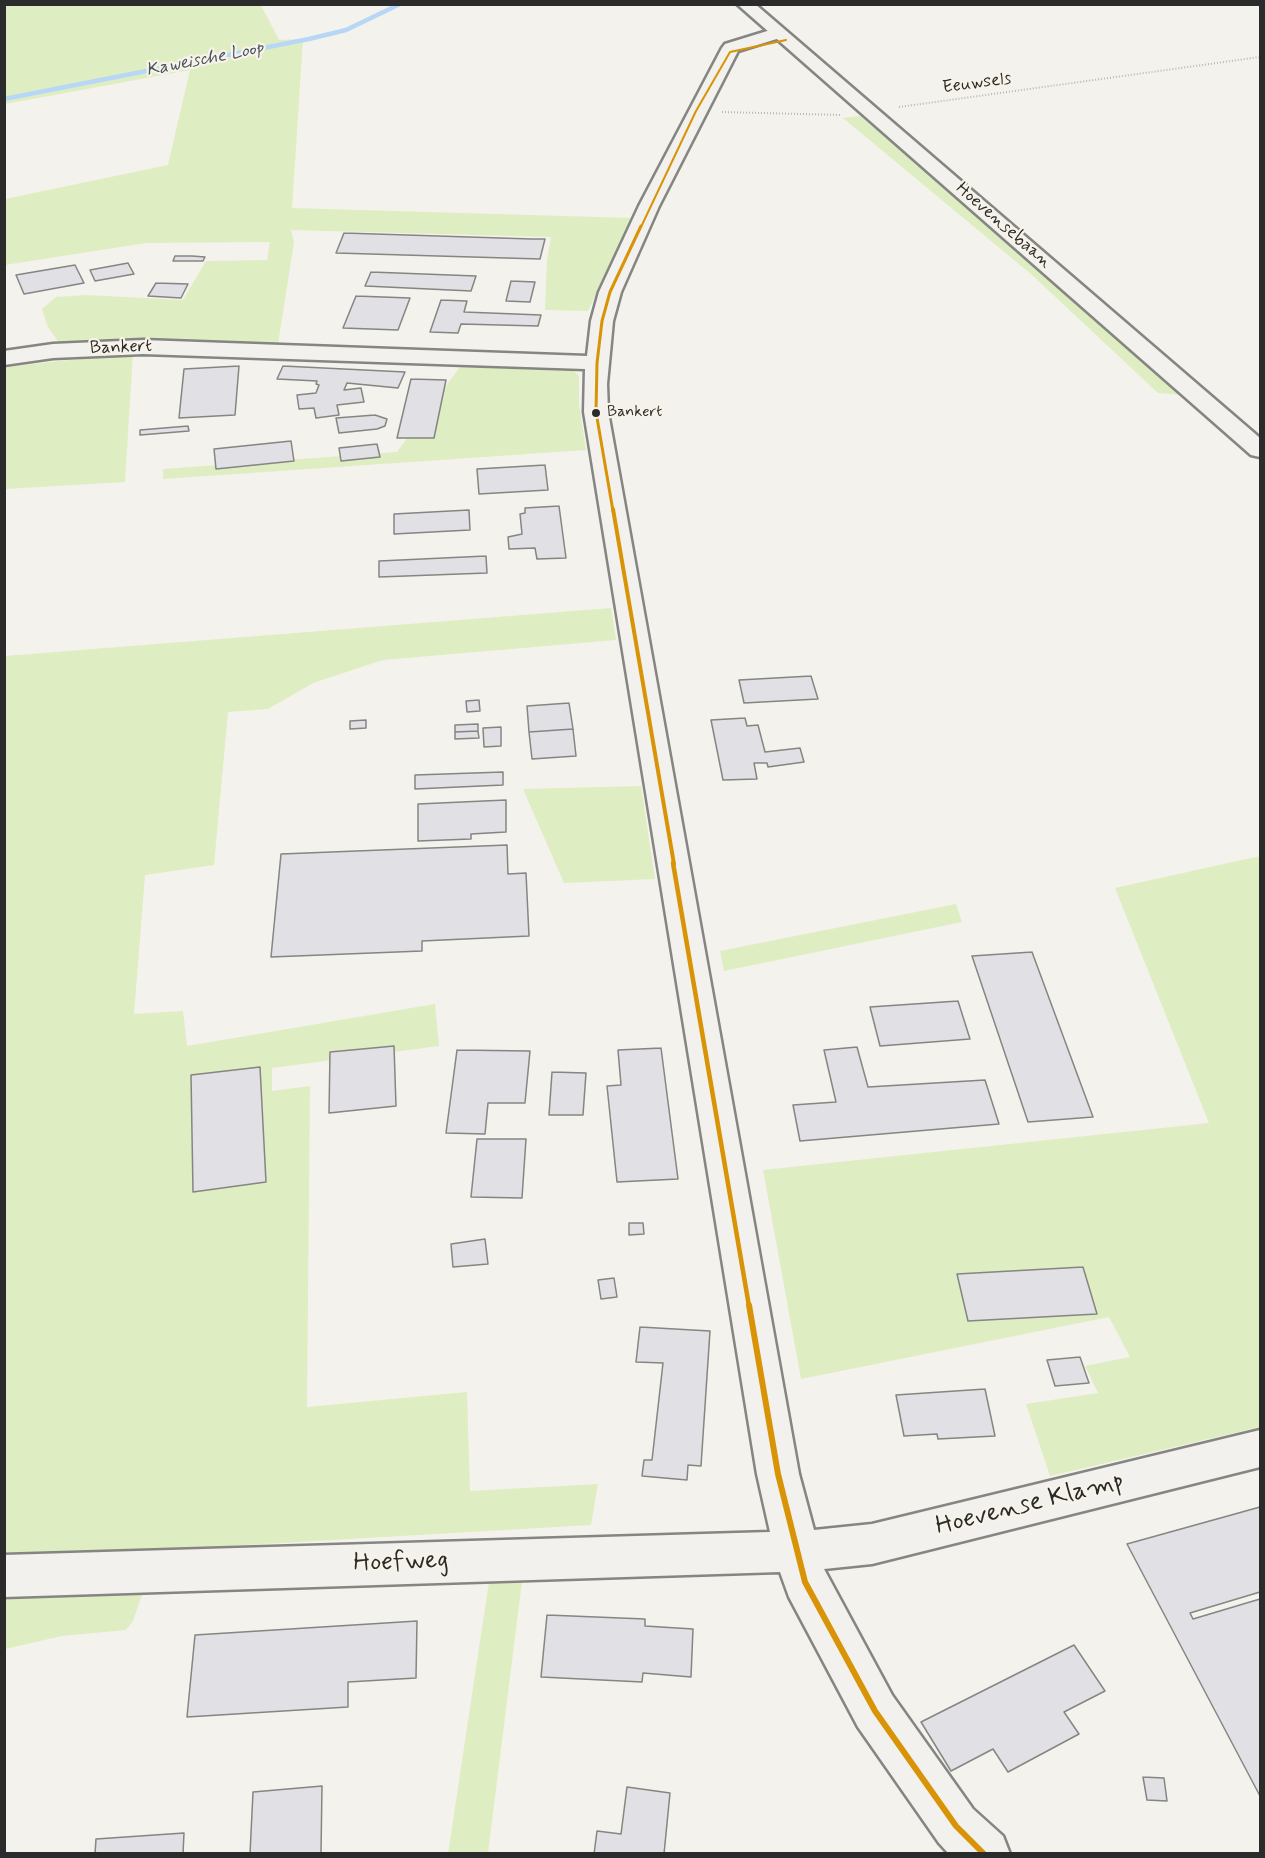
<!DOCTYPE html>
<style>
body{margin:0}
#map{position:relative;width:1265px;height:1858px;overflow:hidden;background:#f4f2ec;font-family:Mynerve,sans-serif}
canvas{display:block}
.frame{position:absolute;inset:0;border:6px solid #2b2b2b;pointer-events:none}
</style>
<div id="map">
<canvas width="1265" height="1858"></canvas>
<div class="frame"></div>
</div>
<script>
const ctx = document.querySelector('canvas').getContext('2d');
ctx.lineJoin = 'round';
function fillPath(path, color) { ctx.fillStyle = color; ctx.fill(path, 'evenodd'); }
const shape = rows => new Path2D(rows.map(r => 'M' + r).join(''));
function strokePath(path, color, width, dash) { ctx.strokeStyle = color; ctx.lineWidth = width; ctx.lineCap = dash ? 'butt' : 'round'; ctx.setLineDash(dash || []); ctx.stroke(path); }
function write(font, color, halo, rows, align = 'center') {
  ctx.font = font + ' Mynerve,sans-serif'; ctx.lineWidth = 4.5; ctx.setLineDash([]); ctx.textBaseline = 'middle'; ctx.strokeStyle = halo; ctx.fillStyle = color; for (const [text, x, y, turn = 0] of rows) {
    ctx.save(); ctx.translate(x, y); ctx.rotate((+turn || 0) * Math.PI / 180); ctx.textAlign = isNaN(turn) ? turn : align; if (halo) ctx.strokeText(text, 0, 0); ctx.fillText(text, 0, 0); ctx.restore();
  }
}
fillPath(shape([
 [5,4,261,5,279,40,303,39,292,208,632,218,588,311,545,310,547,260,551,237,291,230,294,242,278,344,135,339,59,343,48,327,42,309,56,297,87,295,183,300,206,261,267,260,270,242,146,243,5,265,5,199,168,165,190,70,5,104],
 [860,116,1118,333,1185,395,1158,393,1032,275,843,118],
 [133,353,125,482,5,489,5,367],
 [460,367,574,371,579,376,579,404,586,450,163,479,163,469,397,452],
 [611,608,616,640,383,660,313,683,268,709,228,712,214,865,145,875,134,1014,183,1011,187,1046,435,1004,439,1046,272,1068,272,1091,310,1086,307,1407,467,1392,470,1491,598,1484,591,1525,5,1559,5,656],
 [641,786,655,879,564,883,523,789],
 [1260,856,1260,1427,1050,1476,1026,1404,1098,1393,1085,1366,1130,1357,1109,1317,801,1379,763,1170,1209,1123,1115,888],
 [956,904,962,922,724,971,720,951],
 [523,1573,488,1853,448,1854,490,1575],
 [144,1589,133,1621,126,1630,62,1636,5,1649,5,1600,40,1594]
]), '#dfedc2');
strokePath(shape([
 [4,99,309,39,346,30,400,4]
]), '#b8d7f6', 4.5);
const building = shape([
 [344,233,532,239,545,239,540,259,336,253,344,233],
 [175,256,192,256,205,257,203,261,173,261,175,256],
 [128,263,134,274,95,281,90,270,128,263],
 [75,265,84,283,24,294,16,275,75,265],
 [371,272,476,276,471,291,365,286,371,272],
 [511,281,535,282,530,302,506,301,511,281],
 [156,283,188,284,181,298,148,296,156,283],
 [356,296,410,298,398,330,343,328,356,296],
 [441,300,467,301,464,312,541,315,538,326,461,324,458,333,430,332,441,300],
 [239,366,235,415,179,418,184,369,239,366],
 [283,366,405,372,398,388,347,383,344,390,361,388,364,402,337,405,339,415,316,418,314,408,299,409,297,395,316,393,319,385,316,384,317,381,277,379,283,366],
 [411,379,446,380,434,438,397,438,411,379],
 [375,415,387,419,385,426,377,429,339,433,336,418,375,415],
 [188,426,189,431,140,435,140,430,188,426],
 [291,441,294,461,216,469,214,449,291,441],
 [377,444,380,457,341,461,339,448,377,444],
 [545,465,548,490,479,494,477,469,545,465],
 [559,506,566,558,537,559,535,548,509,549,508,537,522,534,520,514,525,513,525,508,559,506],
 [469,510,470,530,394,534,394,514,469,510],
 [486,556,487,573,379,577,379,561,486,556],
 [811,676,818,699,744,703,739,680,811,676],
 [479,700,480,711,467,712,466,701,479,700],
 [569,703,573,729,529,732,527,706,569,703],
 [745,718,747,726,758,725,765,752,800,748,804,762,768,767,767,763,754,763,757,779,723,780,711,720,745,718],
 [366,720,366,728,350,729,350,721,366,720],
 [478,724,478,731,455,732,455,725,478,724],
 [501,727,501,746,484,747,483,728,501,727],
 [573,729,576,756,532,759,529,732,573,729],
 [478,731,479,738,455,739,455,732,478,731],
 [503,772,503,785,415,789,415,775,503,772],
 [506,800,506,832,471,834,471,839,418,841,418,804,506,800],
 [507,845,508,874,526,873,529,936,422,941,422,951,271,957,281,854,507,845],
 [1032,952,1093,1117,1028,1122,972,956,1032,952],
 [958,1001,970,1039,880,1046,870,1007,958,1001],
 [394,1046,396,1106,329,1113,330,1052,394,1046],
 [857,1047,868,1087,985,1080,999,1124,800,1141,793,1105,836,1102,824,1050,857,1047],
 [661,1048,678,1179,617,1182,607,1086,621,1085,618,1050,661,1048],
 [457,1050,530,1051,525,1103,488,1103,485,1134,446,1133,457,1050],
 [260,1067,266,1182,193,1192,191,1075,260,1067],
 [552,1072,586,1073,583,1115,549,1115,552,1072],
 [477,1139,526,1139,522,1198,471,1197,477,1139],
 [629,1223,643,1223,644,1234,629,1235,629,1223],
 [485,1239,488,1264,453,1267,451,1244,485,1239],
 [1083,1267,1097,1314,968,1321,957,1274,1083,1267],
 [614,1278,617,1297,601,1299,598,1280,614,1278],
 [640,1327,710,1331,701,1466,688,1465,687,1480,642,1476,644,1460,652,1460,663,1363,636,1362,640,1327],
 [1080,1357,1089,1383,1055,1386,1047,1360,1080,1357],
 [985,1389,995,1436,938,1439,937,1434,904,1436,896,1395,985,1389],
 [1260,1507,1260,1592,1190,1613,1193,1619,1260,1599,1260,1796,1127,1544,1260,1507],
 [547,1615,645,1619,645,1626,693,1629,691,1677,643,1673,642,1682,541,1677,547,1615],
 [417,1621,416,1678,348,1682,348,1707,187,1717,195,1635,417,1621],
 [1074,1645,1105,1691,1064,1712,1079,1734,1008,1772,993,1749,951,1771,921,1722,1074,1645],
 [1143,1777,1164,1778,1167,1801,1147,1800,1143,1777],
 [322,1786,321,1854,250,1854,253,1792,322,1786],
 [627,1787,670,1793,664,1854,594,1854,597,1831,621,1834,627,1787],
 [184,1833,183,1854,95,1854,96,1839,184,1833]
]);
fillPath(building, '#e0e0e5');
strokePath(building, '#858582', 1.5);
const street = shape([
 [777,28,785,33,783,37,738,51,659,206,621,292,613,321,607,384,608,412,799,1474,814,1530,872,1524,1260,1430,1260,1467,872,1564,824,1569,892,1695,973,1809,1003,1836,1010,1854,949,1854,939,1843,858,1727,789,1597,780,1572,4,1597,4,1555,770,1532,757,1474,584,412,585,369,143,354,53,358,4,365,4,351,53,344,143,340,587,356,591,321,599,292,639,206,722,48,725,44,777,28]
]);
const secondary = shape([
 [737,4,755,4,1260,438,1260,457,1251,455,737,4]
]);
strokePath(street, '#858582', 5);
strokePath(secondary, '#858582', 5);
strokePath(shape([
 [899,107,1260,57],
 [722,112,841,115]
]), '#b8b7b5', 2, [1, 2]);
fillPath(street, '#f2f1ed');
fillPath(secondary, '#f2f1ed');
strokePath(shape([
 [641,227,696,111,730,52,786,40]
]), '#d89406', 2);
strokePath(shape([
 [613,511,596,412,597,363,602,321,610,292,641,226]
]), '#d89406', 3);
strokePath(shape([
 [613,509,674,864]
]), '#d89406', 4);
strokePath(shape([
 [673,863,749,1306]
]), '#d89406', 4.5);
strokePath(shape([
 [749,1305,778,1474,805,1582,875,1711,956,1826,984,1854]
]), '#d89406', 6);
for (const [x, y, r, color] of [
 [596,413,5,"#2b2b2b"]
]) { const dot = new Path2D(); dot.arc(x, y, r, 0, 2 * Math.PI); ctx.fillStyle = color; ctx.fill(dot); strokePath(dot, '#f7f3e8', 2); }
write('16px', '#2b2b2b', '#f7f3e8', [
 ["Bankert",607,413]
], 'left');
write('italic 18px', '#48535f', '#f7f3e8', [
 ["Kaweische Loop",205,60,-11]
]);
write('18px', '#2b2b2b', '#f7f3e8', [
 ["Eeuwsels",977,84,-8],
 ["Hoevensebaan",1003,226,41],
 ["Bankert",121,348,-2]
]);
write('26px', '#2b2b2b', '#f7f3e8', [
 ["Hoevense Klamp",1030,1505,-14],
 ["Hoefweg",401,1563,-2]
]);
</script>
